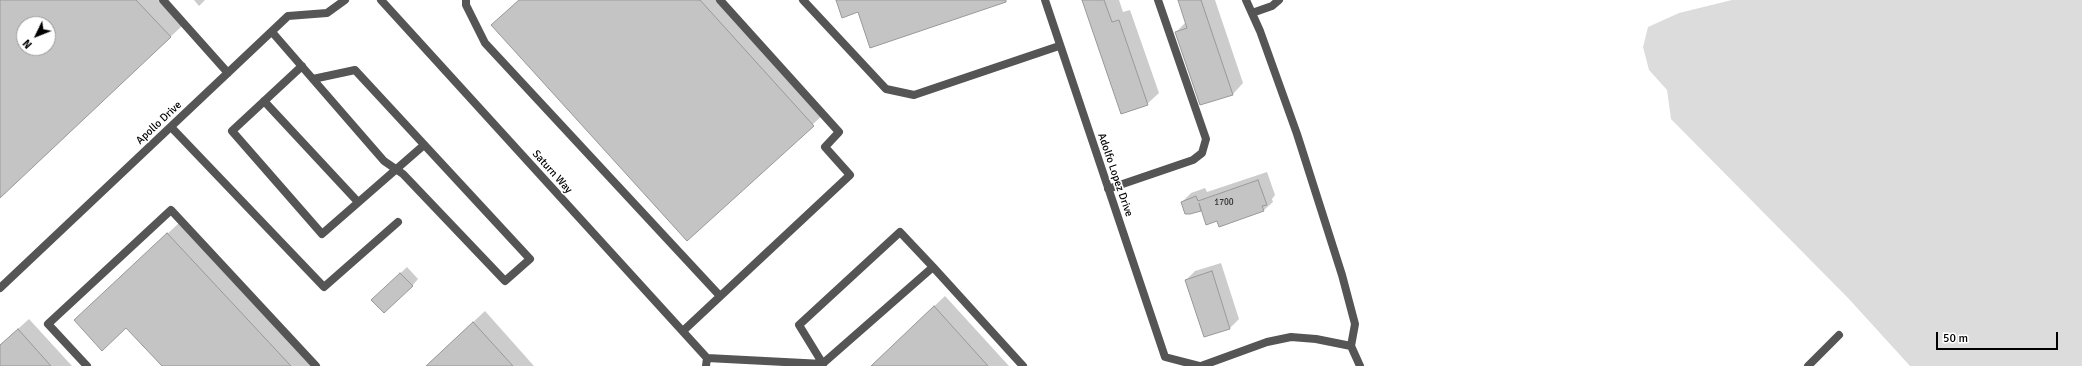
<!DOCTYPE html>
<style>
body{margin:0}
#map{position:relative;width:2082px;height:366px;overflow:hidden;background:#fff;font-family:Signika,sans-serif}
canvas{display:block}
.north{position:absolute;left:16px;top:16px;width:40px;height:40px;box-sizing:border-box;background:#fff;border:1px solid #999;border-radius:50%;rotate:227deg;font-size:11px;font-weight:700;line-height:16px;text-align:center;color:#000}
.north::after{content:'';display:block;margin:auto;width:14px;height:18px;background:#000;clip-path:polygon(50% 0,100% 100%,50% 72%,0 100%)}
.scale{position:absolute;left:1936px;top:332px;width:122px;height:18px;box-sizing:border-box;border:2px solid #000;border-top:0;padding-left:5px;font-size:12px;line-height:14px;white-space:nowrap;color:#000;-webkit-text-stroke:3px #fff;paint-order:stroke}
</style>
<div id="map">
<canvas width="2082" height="366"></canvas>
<div class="north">N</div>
<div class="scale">50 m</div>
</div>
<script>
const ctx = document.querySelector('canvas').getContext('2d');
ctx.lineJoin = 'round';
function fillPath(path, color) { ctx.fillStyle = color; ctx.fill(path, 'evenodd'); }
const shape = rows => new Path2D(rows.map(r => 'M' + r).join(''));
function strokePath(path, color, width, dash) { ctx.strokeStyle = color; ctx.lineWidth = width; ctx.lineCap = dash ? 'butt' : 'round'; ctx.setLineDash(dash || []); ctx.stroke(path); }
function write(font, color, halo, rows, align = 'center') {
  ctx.font = font + ' Signika,sans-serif'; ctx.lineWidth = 3.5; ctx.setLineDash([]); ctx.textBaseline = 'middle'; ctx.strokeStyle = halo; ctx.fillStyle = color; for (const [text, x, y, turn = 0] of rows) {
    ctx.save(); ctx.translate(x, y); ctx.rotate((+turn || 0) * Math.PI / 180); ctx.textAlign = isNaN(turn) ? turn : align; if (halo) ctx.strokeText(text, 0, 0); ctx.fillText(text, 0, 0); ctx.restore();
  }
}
fillPath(shape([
 [1732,0,2082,0,2082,366,1910,366,1848,298,1671,119,1667,90,1649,70,1643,47,1648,27,1679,13]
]), '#dcdcdc');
fillPath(shape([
 [0,0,158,0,182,26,0,197],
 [24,24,48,24,48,48,24,48],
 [194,0,205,0,199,6],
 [519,0,721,0,824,114,687,239,504,14],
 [1083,0,1119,0,1123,12,1130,10,1159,93,1147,104],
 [1179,0,1215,0,1243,83,1233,94,1201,104,1176,32,1186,22],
 [1267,172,1275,195,1272,199,1273,202,1264,210,1217,220,1202,209,1182,202,1191,193,1205,188,1207,192],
 [179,223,313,366,163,366,126,327,86,309],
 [1221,263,1239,319,1230,328,1204,336,1186,280,1195,271],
 [407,267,418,279,412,286,379,294],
 [945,296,1009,366,871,366],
 [485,311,534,366,426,366],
 [29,319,72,366,0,366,0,345]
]), '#0003');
const building = shape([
 [0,0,136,0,171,37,0,198,0,0],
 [24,24,48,24,48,48,24,48,24,24],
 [519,0,700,0,814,126,687,241,491,25,519,0],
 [836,0,1006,0,1006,2,870,48,858,12,842,18,836,0],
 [1082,0,1104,0,1112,22,1119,20,1148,105,1121,114,1082,0],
 [1178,0,1201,0,1233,95,1200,105,1175,32,1187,28,1178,0],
 [1258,180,1267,205,1262,206,1264,211,1219,227,1217,221,1206,225,1199,203,1201,211,1190,214,1185,214,1181,202,1196,196,1198,201,1258,180],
 [167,233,291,366,162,366,126,328,102,351,74,320,167,233],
 [1212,271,1230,329,1204,337,1185,280,1212,271],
 [400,273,413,286,384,313,371,300,400,273],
 [934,306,988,366,871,366,934,306],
 [473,322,513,366,426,366,473,322],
 [18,329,51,366,0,366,0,345,18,329]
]);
fillPath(building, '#c4c4c4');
strokePath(building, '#999', 1);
strokePath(shape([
 [163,0,228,73],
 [381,0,707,358],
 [466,0,466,5,485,43,720,296],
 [803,0,886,89,914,95,1059,46],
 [1045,0,1165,357,1200,366],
 [1246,0,1260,31,1297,134,1342,275,1355,324,1351,346,1360,366],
 [1252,13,1272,6,1279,0],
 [272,32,384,161,403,174,505,281,530,259,355,70,313,79],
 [302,66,232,131,322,234,424,145],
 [264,101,358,202],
 [171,127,324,287,398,222],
 [1108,189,1193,160,1202,153,1206,139,1158,0],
 [0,288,288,16,327,13,345,0],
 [683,331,850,175,825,147,839,132,720,0],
 [707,358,823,364],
 [823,364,799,325,900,232,933,267],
 [87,366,48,324,171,210,316,366],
 [706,366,707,358],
 [820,366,933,267,1023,366],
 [1201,366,1267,342,1291,337,1316,339,1351,346],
 [1808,366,1839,335]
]), '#555', 8);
write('9px', '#313131', null, [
 ["1700",1224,203]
]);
write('11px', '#000', '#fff', [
 ["Apollo Drive",159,123,-43],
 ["Saturn Way",552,172,48],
 ["Adolfo Lopez Drive",1115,175,71]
]);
</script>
